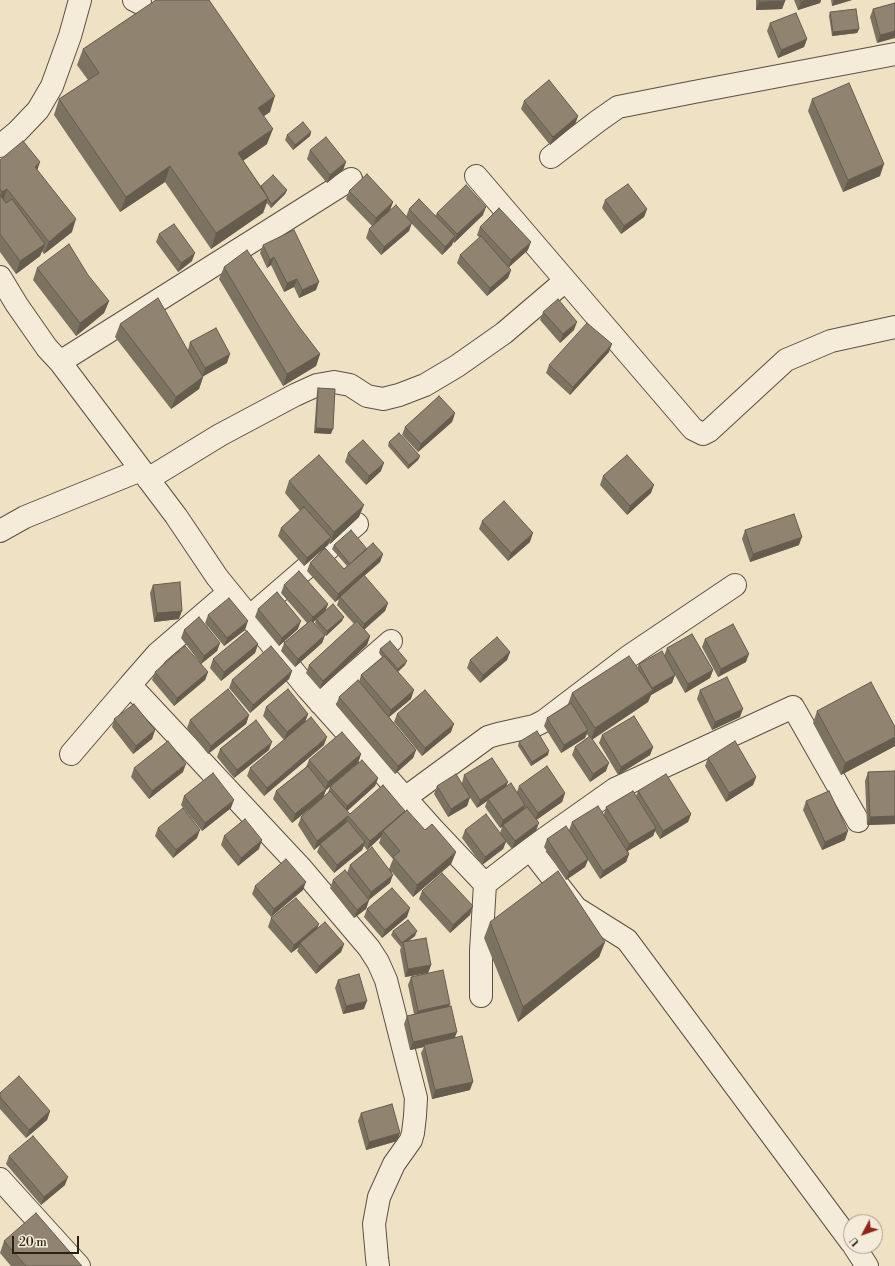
<!DOCTYPE html>
<style>
body{margin:0}
#map{position:relative;width:895px;height:1266px;overflow:hidden;background:#eee1c4;font-family:"Libre Bodoni",serif}
canvas{display:block}
.north{position:absolute;left:843px;top:1214px;width:40px;height:40px;box-sizing:border-box;background:#f4ecd9;border:1px solid #a39a8b;border-radius:50%;rotate:229deg;font-size:11px;font-weight:700;line-height:16px;text-align:center;color:#2a2015}
.north::after{content:'';display:block;margin:auto;width:14px;height:18px;background:#8f2418;clip-path:polygon(50% 0,100% 100%,50% 72%,0 100%)}
.scale{position:absolute;left:12px;top:1236px;width:67px;height:18px;box-sizing:border-box;border:2px solid #2a2015;border-top:0;padding-left:5px;font-size:12px;line-height:14px;white-space:nowrap;color:#2a2015;-webkit-text-stroke:3px #f4ecd9;paint-order:stroke}
</style>
<div id="map">
<canvas width="895" height="1266"></canvas>
<div class="north">U</div>
<div class="scale">20 m</div>
</div>
<script>
const ctx = document.querySelector('canvas').getContext('2d');
ctx.lineJoin = 'round';
const shape = rows => new Path2D(rows.map(r => 'M' + r).join(''));
function strokePath(path, color, width, dash) { ctx.strokeStyle = color; ctx.lineWidth = width; ctx.lineCap = dash ? 'butt' : 'round'; ctx.setLineDash(dash || []); ctx.stroke(path); }
function fillPath(path, color) { ctx.fillStyle = color; ctx.fill(path, 'evenodd'); }
const minor = shape([
 [134,0,140,3],
 [0,146,17,132,38,110,52,86,70,36,80,0],
 [551,157,598,121,618,107,694,92,895,54],
 [476,176,693,429,703,434,709,431,786,360,831,341,895,327],
 [0,277,17,305,47,348,60,362,351,179],
 [60,362,176,516,217,577,307,688,433,829,485,884,530,849,615,789,793,707,858,821],
 [148,479,220,435,295,395,317,385,334,382,350,385,367,396,383,399,399,395,425,385,457,366,504,333,565,281],
 [0,531,25,517,141,470],
 [229,592,158,653,130,685,302,869,369,948,378,962,386,980,416,1098,415,1116,413,1133,411,1140,394,1164,379,1197,374,1224,377,1258,378,1266],
 [255,612,357,524],
 [320,703,391,641],
 [71,754,130,685],
 [405,798,488,737,498,734,534,726,544,721,628,657,735,585],
 [530,849,576,908,627,940,851,1242],
 [481,996,481,951,485,884],
 [0,1179,79,1266],
 [854,1246,867,1266]
]);
strokePath(minor, '#5b5041', 24);
strokePath(minor, '#f4ecd9', 22);
fillPath(shape([
 [756,0,785,0,785,1,782,9,756,10],
 [794,0,821,0,820,3,798,10],
 [831,0,852,0,832,6],
 [895,3,877,43,870,17,873,9],
 [830,12,859,29,857,33,832,36,829,16],
 [770,23,807,39,804,47,778,58,767,31],
 [83,49,270,112,264,116,267,144,243,161,261,186,287,190,285,194,271,208,267,203,263,213,211,249,165,182,120,212,54,115,59,99,88,80,77,65],
 [812,99,880,176,843,192,808,111],
 [524,101,578,116,575,124,550,145,521,109],
 [311,132,310,136,293,150,285,140,287,135],
 [310,150,346,162,343,170,327,183,307,159],
 [0,160,37,170,72,232,44,254,42,251,40,256,16,274,0,252],
 [349,191,393,202,390,210,380,219,406,217,409,209,435,216,437,213,483,215,454,243,453,242,452,245,442,255,411,223,409,231,381,255,366,238,369,229,372,226,346,199],
 [605,200,647,209,644,217,621,234,602,208],
 [480,227,528,250,509,267,511,270,508,278,487,296,457,263,460,255,480,238,477,235],
 [159,234,192,261,178,272,156,242],
 [263,245,316,290,299,298,294,287,284,292,271,265,267,268,260,253],
 [224,267,320,354,316,366,283,386,219,279],
 [37,268,109,301,104,313,76,336,33,280],
 [543,312,574,330,560,343,540,320],
 [120,324,188,350,190,342,227,363,203,376,203,377,199,389,171,409,115,337],
 [609,352,570,395,546,373,549,365],
 [318,388,331,434,314,433,317,392],
 [455,413,452,422,418,452,402,435,405,427],
 [389,442,420,456,418,460,408,469,388,446],
 [348,453,381,471,366,485,345,462],
 [603,476,651,493,627,515,600,485],
 [289,481,359,517,330,544,329,543,328,545,304,566,278,536,281,528,300,511,285,493],
 [482,521,530,542,508,561,479,529],
 [745,530,799,545,750,562,742,539],
 [334,545,367,549,383,554,380,562,364,576,388,603,385,611,364,630,370,636,367,645,320,689,306,673,309,665,354,624,337,605,339,599,335,602,307,571,310,563,344,569,347,566,332,549],
 [153,585,179,619,154,622,150,593],
 [284,585,328,604,325,611,342,621,326,636,315,623,316,620,313,622,325,635,322,643,295,667,281,651,284,643,307,623,281,593],
 [258,609,298,629,279,646,255,617],
 [208,615,245,630,224,646,205,623],
 [184,630,220,643,217,651,201,664,181,638],
 [705,639,746,662,718,677,702,647],
 [258,644,255,653,221,681,210,668,213,659],
 [667,648,713,670,710,678,685,693,675,675,672,683,651,695,648,702,592,740,606,771,590,782,572,755,575,747,589,737,587,734,585,738,561,753,544,726,547,718,568,704,572,693,637,668,639,664,664,656],
 [380,649,405,665,398,672,411,699,389,717,416,750,413,758,395,774,336,705,339,697,359,682,361,675,382,657,379,653],
 [510,652,507,660,480,683,467,668,470,660],
 [292,671,289,679,250,713,229,688,232,680],
 [155,672,208,672,205,680,174,706,152,680],
 [700,690,740,717,712,730,697,699],
 [266,707,308,714,305,722,284,740,263,716],
 [817,711,895,746,841,775,813,723],
 [397,714,451,732,422,756,394,722],
 [249,715,246,724,208,754,187,728,190,720],
 [114,719,155,730,152,739,133,754,112,727],
 [602,735,653,747,650,755,618,775,599,743],
 [519,742,548,755,531,766,518,746],
 [324,745,264,796,247,776,250,768],
 [220,749,269,750,234,778,217,757],
 [361,754,358,763,326,790,323,797,328,793,330,787,378,778,375,786,347,811,350,814,404,813,425,830,456,852,451,864,413,897,392,872,390,883,369,900,366,909,354,918,330,888,333,880,347,873,350,865,389,869,393,859,379,843,381,837,367,850,364,846,362,850,334,873,317,852,320,845,314,850,298,825,301,817,321,799,292,823,273,799,276,791,306,767,309,760],
 [708,758,756,777,753,785,726,802,705,766],
 [134,768,183,772,149,799,131,777],
 [895,771,895,824,867,825,865,781,868,772],
 [464,775,506,786,517,792,519,786,565,793,562,802,536,820,536,831,512,849,506,842,503,849,482,865,462,838,465,830,500,833,502,827,500,828,485,807,487,801,477,808,469,796,470,797,467,806,448,817,434,794,437,786,462,783],
 [638,791,691,814,688,822,660,839,655,831,653,836,628,851,629,854,626,862,600,879,588,860,585,867,566,880,544,847,547,839,569,830,572,822,604,814,606,807,636,796],
 [184,796,231,808,202,831,181,805],
 [806,801,845,840,822,850,803,810],
 [158,828,197,838,173,858,155,836],
 [224,836,259,849,238,866,221,845],
 [255,886,303,890,271,917,252,894],
 [422,891,470,915,450,933,419,899],
 [367,909,407,917,382,938,364,917],
 [271,918,317,928,344,944,341,952,316,974,297,951,299,947,291,953,268,927],
 [490,922,605,942,599,957,518,1022,484,938],
 [393,931,415,936,408,941,431,965,428,973,405,977,400,950,401,947,391,935],
 [411,977,450,1004,449,1006,455,1038,470,1090,432,1099,421,1053,424,1047,410,1050,404,1024,407,1016,414,1014,408,985],
 [338,980,364,1009,343,1014,335,988],
 [0,1093,50,1111,47,1120,26,1138,0,1109],
 [361,1113,397,1141,366,1150,358,1121],
 [9,1156,65,1185,41,1205,6,1164],
 [4,1241,82,1266,11,1266,0,1253]
]), '#7c7260');
fillPath(shape([
 [807,0,821,0,820,3,798,10,801,2],
 [834,0,852,0,832,6],
 [785,1,782,9,756,10,759,2],
 [859,29,857,33,832,36,833,32],
 [895,31,895,38,877,43,880,35],
 [807,39,804,47,778,58,781,50],
 [275,96,270,112,253,123,258,108],
 [578,116,575,124,550,145,553,137],
 [273,129,267,144,232,168,238,153],
 [311,132,310,136,293,150,295,145],
 [40,162,36,174,35,167],
 [346,162,343,170,327,183,330,175],
 [884,164,880,176,843,192,848,180],
 [170,166,165,182,120,212,126,197],
 [7,189,3,201,0,198,2,192],
 [287,190,285,194,271,208,272,204],
 [268,198,263,213,211,249,216,233],
 [393,202,390,210,373,227,376,218],
 [486,207,483,215,454,243,457,234],
 [647,209,644,217,621,234,624,226],
 [76,219,72,232,44,254,49,242],
 [412,223,409,231,381,255,384,247],
 [455,236,452,245,442,255,445,247],
 [531,242,528,250,508,268,511,260],
 [45,244,40,256,16,274,20,261],
 [195,253,192,261,178,272,181,263],
 [274,257,271,265,267,268,270,260],
 [511,270,508,278,487,296,490,288],
 [297,279,294,287,284,292,287,283],
 [319,282,316,290,299,298,302,290],
 [109,301,104,313,76,336,80,323],
 [577,322,574,330,560,343,563,334],
 [612,344,609,352,570,395,573,387],
 [230,354,227,363,202,377,205,368],
 [320,354,316,366,283,386,287,374],
 [203,377,199,389,171,409,176,397],
 [455,413,452,422,418,452,421,444],
 [316,428,333,429,331,434,314,433],
 [420,456,418,460,408,469,409,465],
 [384,463,381,471,366,485,369,476],
 [654,485,651,493,627,515,630,506],
 [364,505,359,517,330,544,334,532],
 [533,533,530,542,508,561,511,553],
 [331,537,328,545,304,566,307,558],
 [802,537,799,545,750,562,753,554],
 [383,554,380,562,340,597,339,599,335,602,338,594],
 [388,603,385,611,361,632,364,624],
 [328,604,325,612,310,625,313,617],
 [182,611,179,619,154,622,157,613],
 [344,617,342,621,326,636,327,631],
 [248,621,245,630,224,646,227,638],
 [301,621,298,629,279,646,282,638],
 [325,635,322,643,295,667,298,659],
 [370,636,367,645,320,689,323,681],
 [220,643,217,651,201,664,204,656],
 [258,644,255,653,221,681,224,672],
 [510,652,507,660,480,683,483,675],
 [749,654,746,662,718,677,721,669],
 [407,661,405,665,396,673,398,669],
 [713,670,710,678,685,693,688,684],
 [292,671,289,679,250,713,253,705],
 [208,672,205,680,174,706,177,698],
 [675,675,672,683,651,695,648,702,591,740,595,728,651,692,652,688],
 [414,690,411,699,388,718,391,710],
 [743,709,740,717,712,730,715,722],
 [308,714,305,722,284,740,287,732],
 [249,715,246,724,208,754,211,746],
 [454,724,451,732,422,756,425,748],
 [155,730,152,739,133,754,136,746],
 [588,730,585,738,561,753,564,745],
 [327,737,324,745,264,796,267,788],
 [895,737,895,746,841,775,845,763],
 [272,742,269,750,234,778,237,770],
 [653,747,650,755,618,775,621,767],
 [416,750,413,758,395,774,398,766],
 [549,751,548,755,531,766,532,762],
 [361,754,358,763,326,790,323,798,292,823,295,814,325,790,328,782],
 [609,763,606,771,590,782,593,774],
 [186,764,183,772,149,799,152,791],
 [756,777,753,785,726,802,729,793],
 [378,778,375,786,344,814,347,806],
 [508,782,505,790,488,799,487,801,477,808,480,800],
 [565,793,562,802,535,821,538,813],
 [470,797,467,806,448,817,451,809],
 [234,800,231,808,202,831,205,823],
 [525,805,522,813,503,825,502,827,500,828,503,820],
 [405,811,402,819,383,831,381,837,367,850,370,841],
 [691,814,688,822,660,839,663,831],
 [348,816,345,824,314,850,317,841],
 [895,816,895,824,867,825,870,817],
 [539,823,536,831,512,849,515,841],
 [656,828,653,836,626,852,629,844],
 [200,830,197,838,173,858,176,850],
 [848,831,845,840,822,850,825,842],
 [262,840,259,849,238,866,241,858],
 [506,841,503,849,482,865,485,857],
 [365,842,362,850,334,873,337,865],
 [456,852,451,864,413,897,417,885],
 [629,854,626,862,600,879,603,871],
 [588,859,585,867,566,880,569,872],
 [393,875,390,883,368,900,371,892],
 [306,882,303,890,271,917,274,909],
 [369,900,366,909,354,918,357,910],
 [473,906,470,915,450,933,453,925],
 [410,908,407,917,382,938,385,930],
 [319,924,316,932,300,943,299,947,291,953,294,945],
 [417,931,415,936,403,945,403,942],
 [605,942,599,957,518,1022,523,1007],
 [344,944,341,952,316,974,319,966],
 [431,965,428,973,405,977,408,969],
 [367,1001,364,1009,343,1014,346,1006],
 [450,1004,447,1012,415,1019,418,1011],
 [457,1032,454,1040,424,1045,424,1047,410,1050,413,1042],
 [473,1082,470,1090,432,1099,435,1090],
 [50,1111,47,1120,26,1138,29,1130],
 [400,1133,397,1141,366,1150,369,1142],
 [68,1177,65,1185,41,1205,44,1197]
]), '#655c4e');
const building = shape([
 [156,0,209,0,275,96,258,108,273,129,238,153,268,198,216,233,170,166,126,197,59,99,99,73,83,49,156,0],
 [759,0,785,0,785,1,759,2,759,0],
 [800,0,807,0,801,2,800,0],
 [895,3,895,31,880,35,873,9,895,3],
 [856,9,859,29,833,32,830,12,856,9],
 [796,13,807,39,781,50,770,23,796,13],
 [549,80,578,116,553,137,524,101,549,80],
 [849,83,884,164,848,180,812,99,849,83],
 [303,122,311,132,295,145,287,135,303,122],
 [326,137,346,162,330,175,310,150,326,137],
 [23,141,40,162,35,167,76,219,49,242,7,189,2,192,0,189,0,160,23,141],
 [367,174,393,202,376,218,349,191,367,174],
 [273,175,287,190,272,204,268,199,268,198,261,186,273,175],
 [628,184,647,209,624,226,605,200,628,184],
 [466,185,486,207,457,234,437,213,466,185],
 [0,195,6,203,12,199,45,244,20,261,0,234,0,195],
 [419,199,455,236,445,247,409,209,419,199],
 [396,205,412,223,384,247,369,229,396,205],
 [499,208,531,242,511,260,480,227,499,208],
 [174,224,195,253,181,263,159,234,174,224],
 [294,230,319,282,302,290,297,279,287,283,274,257,270,260,263,245,294,230],
 [481,236,511,270,490,288,460,255,481,236],
 [69,244,88,275,109,301,80,323,37,268,69,244],
 [247,250,297,324,320,354,287,374,224,267,247,250],
 [158,298,203,377,176,397,120,324,158,298],
 [558,299,577,322,563,334,543,312,558,299],
 [587,323,612,344,573,387,549,365,587,323],
 [216,328,230,354,205,368,190,342,216,328],
 [318,388,335,389,333,429,316,428,318,388],
 [439,396,455,413,421,444,405,427,439,396],
 [399,433,420,456,409,465,389,442,399,433],
 [363,440,384,463,369,476,348,453,363,440],
 [319,455,364,505,334,532,289,481,319,455],
 [627,455,654,485,630,506,603,476,627,455],
 [504,501,533,533,511,553,482,521,504,501],
 [304,507,331,537,307,558,281,528,304,507],
 [794,514,802,537,753,554,745,530,794,514],
 [351,530,367,549,350,564,334,545,351,530],
 [373,543,383,554,338,594,310,563,325,548,344,569,373,543],
 [299,571,328,604,313,617,284,585,299,571],
 [364,575,388,603,364,624,340,597,364,575],
 [180,582,182,611,157,613,153,585,180,582],
 [277,592,301,621,282,638,258,609,277,592],
 [229,598,248,621,227,638,208,615,229,598],
 [333,604,344,617,327,631,316,619,333,604],
 [199,617,220,643,204,656,184,630,199,617],
 [311,620,325,635,298,659,284,643,311,620],
 [357,621,370,636,323,681,309,665,357,621],
 [733,624,749,654,721,669,705,639,733,624],
 [247,631,258,644,224,672,213,659,247,631],
 [692,634,713,670,688,684,667,648,692,634],
 [497,637,510,652,483,675,470,660,497,637],
 [390,641,407,661,398,669,380,649,390,641],
 [185,646,208,672,177,698,155,672,185,646],
 [271,646,292,671,253,705,232,680,271,646],
 [662,651,675,675,652,688,639,664,662,651],
 [384,656,414,690,391,710,361,675,384,656],
 [629,656,653,690,595,728,572,693,629,656],
 [727,677,743,709,715,722,700,690,727,677],
 [358,680,416,750,398,766,339,697,358,680],
 [871,682,895,727,895,737,845,763,817,711,871,682],
 [228,689,249,715,211,746,190,720,228,689],
 [288,689,308,714,287,732,266,707,288,689],
 [425,690,454,724,425,748,397,714,425,690],
 [571,703,588,730,564,745,547,718,571,703],
 [134,704,155,730,136,746,114,719,134,704],
 [634,716,653,747,621,767,602,735,634,716],
 [311,717,327,737,267,788,250,768,311,717],
 [256,720,272,742,237,770,220,749,256,720],
 [537,731,549,751,532,762,519,742,537,731],
 [342,732,361,754,328,782,309,760,342,732],
 [590,736,609,763,593,774,575,747,590,736],
 [168,741,186,764,152,791,134,768,168,741],
 [735,741,756,777,729,793,708,758,735,741],
 [492,758,508,782,480,800,464,775,492,758],
 [362,760,378,778,347,806,330,787,362,760],
 [308,766,326,789,295,814,276,791,308,766],
 [547,766,565,793,538,813,519,786,547,766],
 [895,771,895,816,870,817,868,772,895,771],
 [213,773,234,800,205,823,184,796,213,773],
 [456,774,470,797,451,809,437,786,456,774],
 [666,774,691,814,663,831,638,791,666,774],
 [511,783,525,805,503,820,488,799,511,783],
 [383,785,405,811,370,841,348,816,317,841,301,817,330,791,350,814,383,785],
 [633,791,656,828,629,844,606,807,633,791],
 [829,791,848,831,825,842,806,801,829,791],
 [598,806,629,854,603,871,572,822,598,806],
 [527,807,539,823,515,841,503,825,527,807],
 [183,808,200,830,176,850,158,828,183,808],
 [407,810,425,830,432,824,456,852,417,885,393,857,400,851,383,831,407,810],
 [486,814,506,841,485,857,465,830,486,814],
 [245,819,262,840,241,858,224,836,245,819],
 [348,821,365,842,337,865,320,844,348,821],
 [566,826,588,859,569,872,547,839,566,826],
 [372,847,393,875,371,892,350,865,372,847],
 [286,859,306,882,274,909,255,886,286,859],
 [345,870,369,900,357,910,333,880,345,870],
 [558,871,605,942,523,1007,490,922,558,871],
 [442,873,473,906,453,925,422,891,442,873],
 [392,888,410,908,385,930,367,909,392,888],
 [296,898,319,924,294,945,271,918,296,898],
 [408,920,417,931,402,943,393,931,408,920],
 [325,922,344,944,319,966,300,943,325,922],
 [426,938,431,965,408,969,403,942,426,938],
 [443,970,450,1004,418,1011,411,977,443,970],
 [359,974,367,1001,346,1006,338,980,359,974],
 [451,1006,457,1032,413,1042,407,1016,451,1006],
 [462,1036,473,1082,435,1090,424,1045,462,1036],
 [19,1076,50,1111,29,1130,0,1097,0,1093,19,1076],
 [392,1104,400,1133,369,1142,361,1113,392,1104],
 [33,1136,68,1177,44,1197,9,1156,33,1136],
 [36,1213,82,1266,26,1266,4,1241,36,1213]
]);
fillPath(building, '#908470');
strokePath(building, '#655c4e', 1);
</script>
